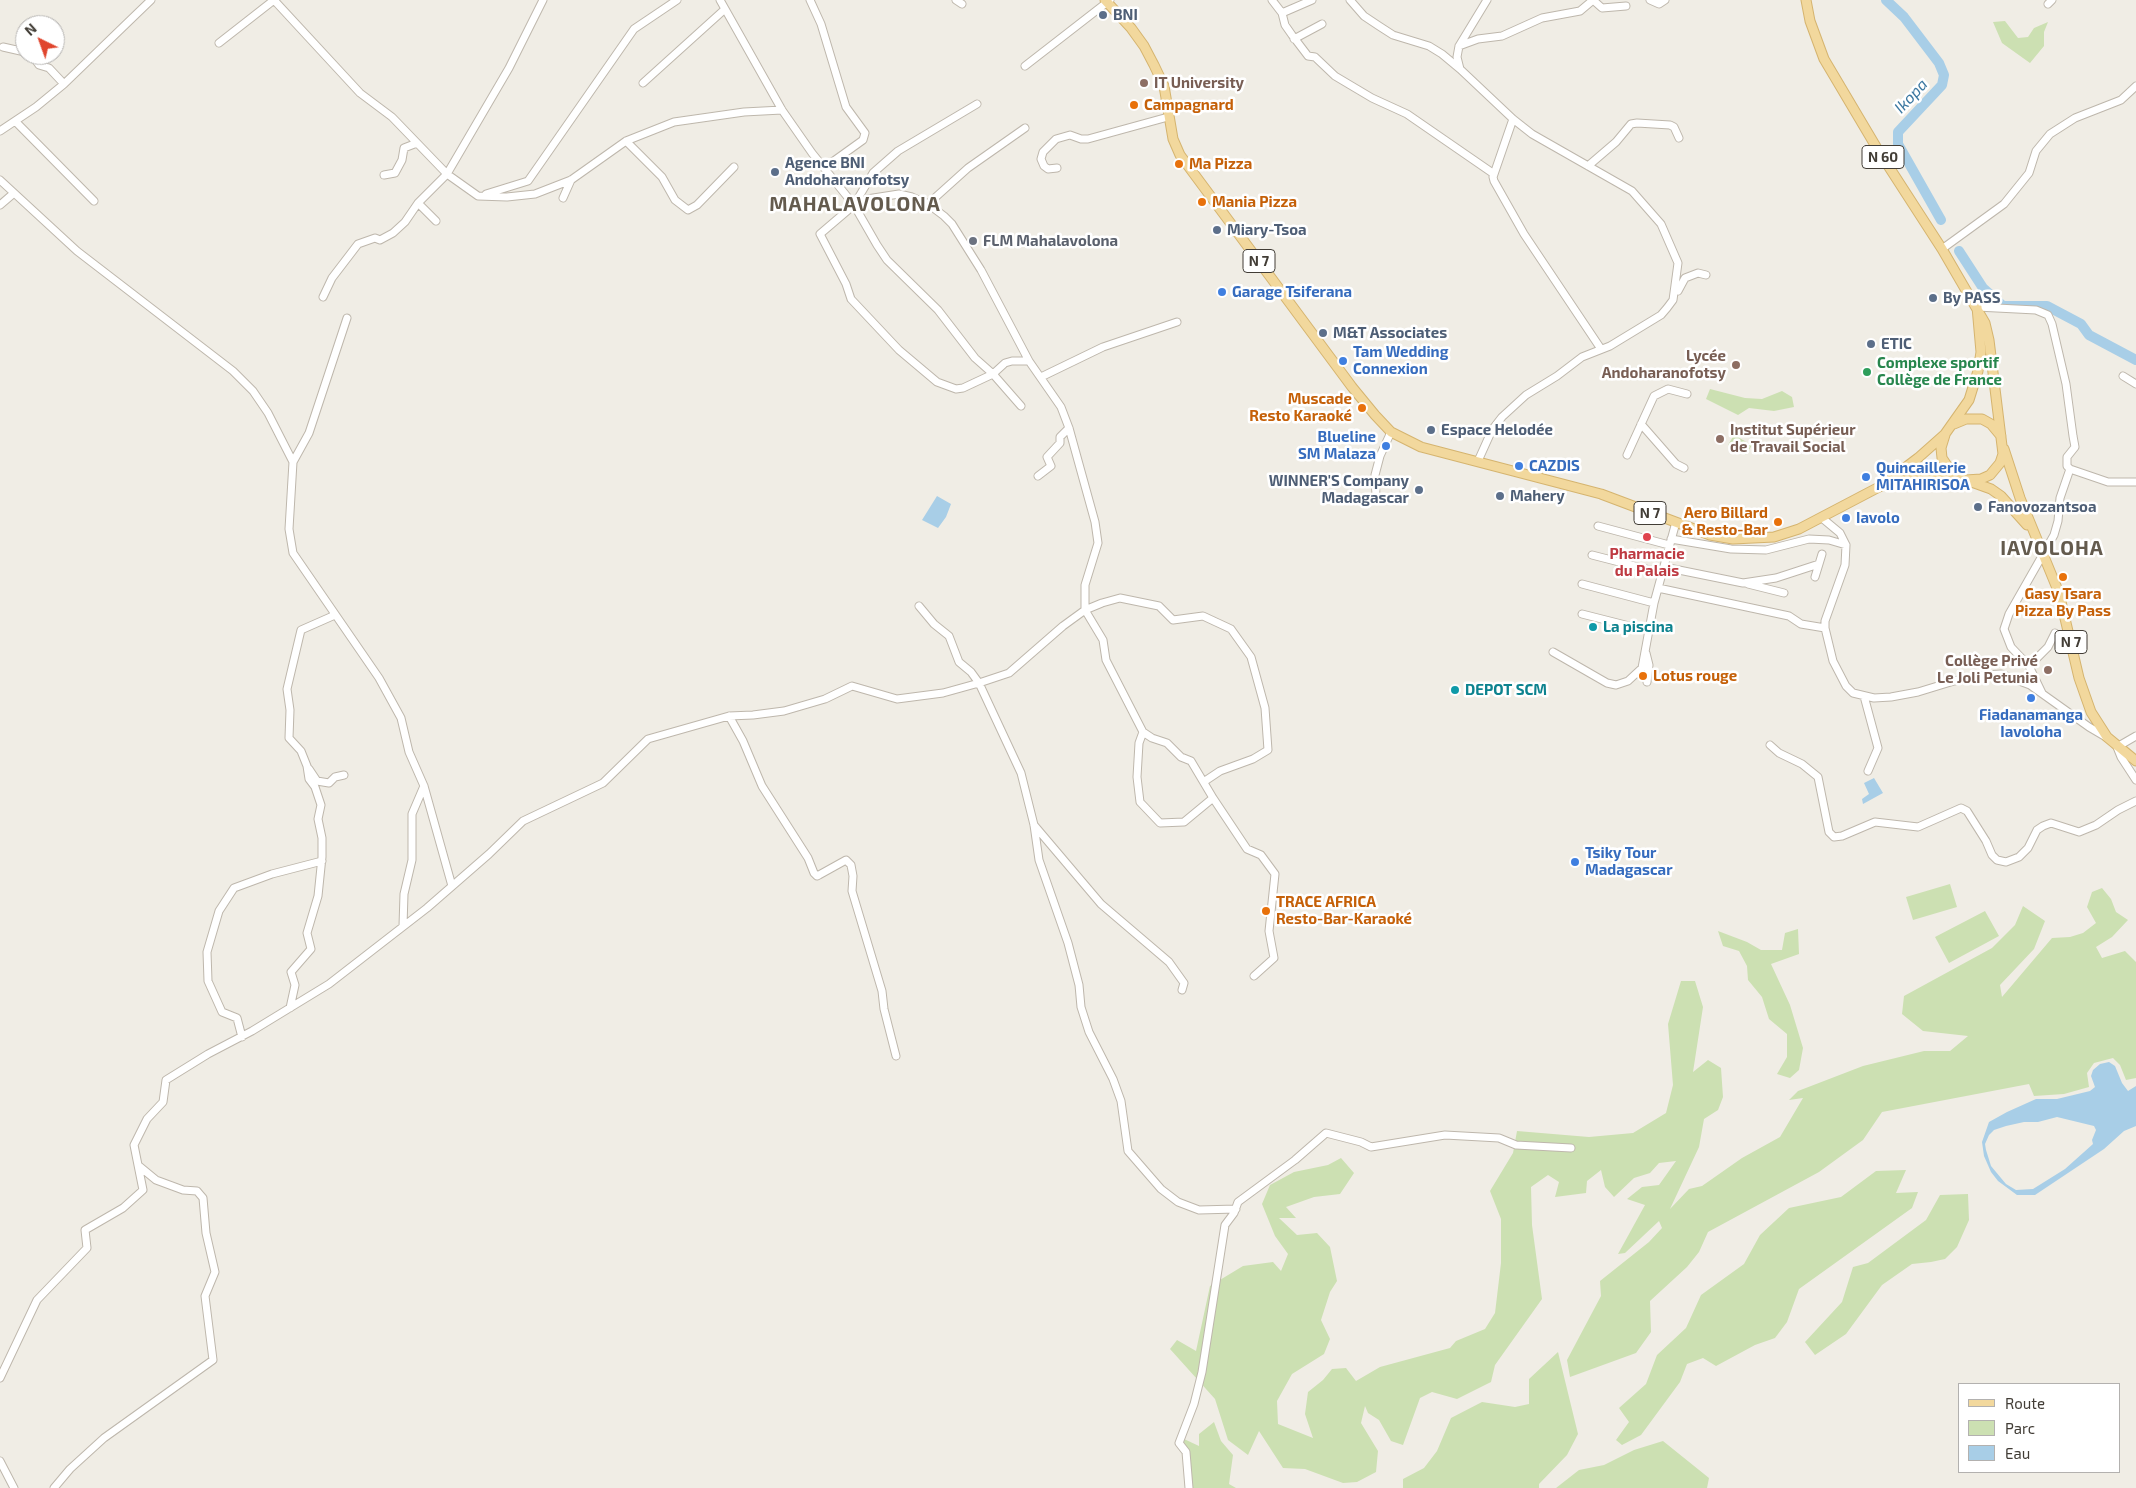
<!DOCTYPE html>
<meta charset="utf-8">
<style>
body{margin:0}
#map{position:relative;width:2136px;height:1488px;overflow:hidden;background:#f0ede5;font-family:"Exo 2",sans-serif}
canvas{display:block}
.legend{position:absolute;left:1958px;top:1383px;width:162px;height:90px;box-sizing:border-box;background:#fff;border:1px solid #b3b1af;margin:0;padding:6px 9px;list-style:none;font-size:15px;color:#423d36}
.legend li{display:flex;align-items:center;gap:10px;height:25px}
.legend b{width:25px;border:1px solid #b3b1af}
.north{position:absolute;left:15px;top:15px;width:50px;height:50px;box-sizing:border-box;background:#fff;border:1px solid #b3b1af;border-radius:50%;rotate:318deg;font-size:14px;font-weight:700;line-height:20px;text-align:center;color:#423d36}
.north::after{content:'';display:block;margin:auto;width:18px;height:22px;background:#e0452d;clip-path:polygon(50% 0,100% 100%,50% 72%,0 100%)}
</style>
<div id="map">
<canvas width="2136" height="1488"></canvas>
<ul class="legend">
<li><b style="height:6px;background:#f2d89d"></b>Route</li>
<li><b style="height:14px;background:#cce0b2"></b>Parc</li>
<li><b style="height:14px;background:#a8cee7"></b>Eau</li>
</ul>
<div class="north">N</div>
</div>
<script>
const ctx = document.querySelector('canvas').getContext('2d');
ctx.lineJoin = 'round';
function fillPath(path, color) { ctx.fillStyle = color; ctx.fill(path, 'evenodd'); }
const shape = rows => new Path2D(rows.map(r => 'M' + r).join(''));
function strokePath(path, color, width, dash) { ctx.strokeStyle = color; ctx.lineWidth = width; ctx.lineCap = dash ? 'butt' : 'round'; ctx.setLineDash(dash || []); ctx.stroke(path); }
function write(font, color, halo, rows, align = 'center') {
  ctx.font = font + ' "Exo 2",sans-serif'; ctx.lineWidth = 5; ctx.setLineDash([]); ctx.textBaseline = 'middle'; ctx.strokeStyle = halo; ctx.fillStyle = color; for (const [text, x, y, turn = 0] of rows) {
    ctx.save(); ctx.translate(x, y); ctx.rotate((+turn || 0) * Math.PI / 180); ctx.textAlign = isNaN(turn) ? turn : align; if (halo) ctx.strokeText(text, 0, 0); ctx.fillText(text, 0, 0); ctx.restore();
  }
}
fillPath(shape([
 [2005,21,2018,38,2028,37,2034,28,2048,22,2044,32,2044,46,2030,63,2002,43,1993,22],
 [1710,389,1745,398,1762,399,1782,391,1792,397,1794,407,1774,411,1749,408,1738,415,1706,399],
 [1734,435,1752,445,1746,455,1728,445],
 [1950,884,1957,907,1913,920,1906,897],
 [2102,888,2111,899,2116,912,2128,920,2112,937,2096,947,2102,958,2125,951,2136,962,2136,1078,2126,1080,2120,1065,2113,1058,2094,1063,2087,1073,2089,1087,2064,1094,2034,1096,2029,1084,1882,1112,1863,1140,1819,1172,1708,1232,1699,1252,1687,1267,1650,1301,1651,1332,1636,1353,1570,1377,1567,1360,1601,1296,1600,1281,1649,1242,1662,1228,1659,1221,1625,1253,1618,1254,1645,1205,1627,1199,1642,1187,1659,1185,1676,1161,1659,1163,1650,1173,1634,1178,1614,1197,1605,1187,1601,1170,1587,1181,1586,1193,1555,1197,1559,1182,1548,1175,1531,1187,1532,1225,1542,1299,1495,1365,1491,1382,1457,1399,1432,1392,1420,1398,1403,1445,1391,1441,1379,1420,1368,1413,1365,1406,1361,1423,1378,1451,1376,1472,1357,1482,1343,1483,1305,1469,1283,1468,1259,1431,1248,1455,1228,1440,1215,1399,1170,1349,1177,1340,1196,1351,1210,1286,1243,1266,1273,1262,1281,1271,1288,1254,1275,1236,1262,1204,1270,1185,1294,1172,1328,1165,1341,1158,1354,1173,1340,1194,1314,1197,1286,1207,1296,1218,1279,1218,1297,1235,1317,1233,1330,1247,1337,1281,1330,1292,1321,1320,1330,1339,1324,1354,1292,1374,1277,1401,1278,1424,1313,1438,1305,1414,1308,1392,1323,1380,1332,1369,1346,1368,1356,1381,1380,1367,1450,1348,1456,1341,1485,1329,1495,1313,1501,1263,1501,1219,1490,1191,1513,1153,1517,1131,1589,1137,1633,1133,1666,1113,1673,1085,1668,1024,1681,981,1695,981,1703,1007,1693,1072,1708,1060,1721,1068,1723,1097,1718,1110,1704,1119,1699,1147,1670,1209,1689,1189,1702,1186,1742,1158,1780,1137,1803,1098,1789,1100,1798,1091,1863,1066,1924,1051,1950,1051,1968,1036,1923,1031,1902,1014,1904,996,1992,948,2015,925,2023,906,2045,921,2034,949,2000,985,2002,997,2052,938,2070,937,2083,933,2096,923,2087,907,2092,892],
 [1985,911,1999,936,1949,963,1935,937],
 [1798,929,1799,954,1771,964,1790,1005,1803,1048,1799,1070,1790,1078,1777,1074,1787,1057,1787,1034,1769,1019,1762,997,1748,980,1747,966,1739,951,1723,946,1718,931,1747,942,1761,950,1782,950,1785,933],
 [1906,1170,1896,1193,1918,1192,1912,1208,1799,1289,1787,1322,1775,1338,1755,1345,1716,1366,1703,1358,1687,1364,1680,1382,1641,1435,1622,1445,1616,1440,1629,1422,1619,1408,1646,1384,1657,1355,1686,1328,1701,1295,1744,1264,1760,1235,1789,1208,1841,1197,1876,1171],
 [1968,1194,1969,1220,1957,1247,1945,1259,1931,1262,1912,1264,1882,1285,1846,1334,1815,1355,1805,1342,1842,1302,1853,1267,1868,1263,1926,1220,1940,1195],
 [1558,1352,1578,1434,1567,1455,1539,1484,1539,1488,1403,1488,1403,1479,1424,1468,1437,1451,1451,1418,1482,1402,1515,1407,1529,1404,1529,1379],
 [1214,1422,1221,1441,1233,1455,1229,1484,1236,1488,1188,1488,1184,1467,1184,1439,1199,1446,1199,1434],
 [1663,1441,1709,1478,1707,1488,1556,1488,1579,1470,1604,1465,1634,1450]
]), '#cce0b2');
fillPath(shape([
 [937,496,951,504,946,517,938,528,922,520],
 [1874,778,1883,793,1863,804,1862,799,1869,794,1864,783],
 [2109,1062,2115,1066,2122,1083,2128,1091,2136,1086,2136,1126,2124,1131,2104,1149,2035,1195,2017,1195,1998,1181,1991,1172,1984,1156,1982,1142,1989,1122,2007,1112,2036,1099,2057,1099,2090,1091,2095,1087,2091,1076,2093,1070,2100,1064],
 [2057,1117,2094,1126,2096,1130,2092,1140,2093,1144,2065,1169,2033,1189,2016,1190,2006,1184,1991,1166,1986,1150,1985,1144,1989,1135,1994,1130,2006,1126,2024,1122,2038,1122]
]), '#a8cee7');
strokePath(shape([
 [1886,0,1904,17,1939,63,1944,75,1942,85,1898,132,1898,144,1941,220],
 [1959,251,1983,288,2003,306,2047,306,2081,324,2089,335,2136,360]
]), '#a8cee7', 10);
const minor = shape([
 [274,0,360,93,392,117,447,174,478,196,507,197,535,194,571,180,626,141,674,122,744,112,782,110],
 [720,0,782,110,812,153,854,205,877,245,887,260,938,310,975,358,993,374,1021,406],
 [810,0,821,24,846,107,865,133,863,140,824,168],
 [956,0,962,4],
 [1272,0,1282,13,1285,25,1292,35,1308,56,1315,57,1335,76,1372,98,1407,114,1494,174],
 [1350,0,1364,16,1379,26,1393,35,1429,46,1442,54,1460,69],
 [1593,0,1602,8,1626,6],
 [1650,0,1659,4,1665,0],
 [2048,4,2052,0],
 [1282,13,1312,0],
 [1294,39,1322,24],
 [219,43,274,0],
 [1459,46,1478,39,1502,36,1542,18,1580,11,1593,0],
 [3,47,25,52],
 [32,55,39,65,49,68,64,84],
 [1025,66,1110,0],
 [643,83,725,9],
 [977,104,898,151,873,173,854,205,820,234,846,284,851,299,899,350,937,382,956,389,963,388,993,374,1005,363,1012,361,1029,361],
 [1513,119,1493,177,1494,181,1524,234,1601,349],
 [15,121,94,201],
 [0,131,36,107,64,84,151,0],
 [626,141,662,177,675,200,688,210,697,205,734,167],
 [1588,166,1616,142,1631,124,1637,123,1670,125,1674,127,1679,138],
 [1057,168,1048,169,1044,166,1041,159,1043,152,1056,139,1070,135,1081,139,1088,139,1168,117],
 [384,175,395,173,402,160,404,148,417,143],
 [0,180,77,251,233,371,253,391,268,413,293,462,289,529,293,553,379,678,401,718,409,752,424,786,452,886],
 [486,194,528,181,634,29,677,0],
 [563,198,571,180],
 [857,202,867,199,899,194,912,197,928,204,944,216,952,224,981,270,1029,361,1061,407,1069,428,1095,522,1098,543,1085,585,1085,610,1103,640,1106,660,1143,732,1152,738,1167,743,1181,757,1191,761,1213,798,1247,849,1261,855,1275,874,1269,931,1274,958,1254,976],
 [418,203,436,221],
 [928,204,968,168,1025,128],
 [0,205,14,193],
 [1942,249,2004,204,2029,173,2036,151,2050,134,2075,118,2121,100,2136,86],
 [1678,291,1685,278,1698,273,1706,275],
 [323,297,332,278,358,244,375,238,380,240,393,233,405,222,418,203,447,174,509,68,543,0],
 [1977,307,2036,310,2048,315,2052,324,2066,384,2073,436,2075,447,2067,457,2067,466,2070,469],
 [2123,376,2136,384],
 [1041,377,1103,347,1177,322],
 [1641,424,1676,464,1684,468],
 [1627,455,1654,396,1668,389,1687,394],
 [1478,461,1492,430,1502,417,1526,395,1557,376,1582,357,1610,346,1661,315,1667,308,1673,300,1678,263,1661,224,1632,191,1532,134,1513,119,1460,69,1457,57,1459,46,1487,0],
 [293,462,309,433,347,318],
 [1038,476,1051,466,1047,457,1060,443,1060,437,1069,428],
 [1376,496,1375,475,1380,456,1391,432],
 [1822,518,1840,533,1846,545,1845,565,1825,621,1825,628,1833,661,1846,686,1853,693,1874,698,1891,697,1918,692,1954,681,1982,675,2001,674,2030,685,2089,727,2106,737],
 [1598,526,1669,545],
 [1671,539,1731,549,1766,550,1809,539,1829,540,1846,545],
 [1592,555,1662,573],
 [1819,564,1822,554],
 [1664,567,1743,583,1776,578,1819,564,1815,577],
 [1582,584,1654,603],
 [1748,584,1784,593],
 [1658,588,1789,616,1801,624,1825,628],
 [919,606,934,624,949,636,959,662,971,672,979,683,1021,773,1034,825,1039,860,1068,943,1079,985,1081,1007,1089,1032,1113,1079,1121,1101,1128,1151,1161,1189,1178,1202,1199,1210,1236,1209],
 [1582,614,1649,631],
 [1553,652,1607,683,1616,685,1628,681,1642,668,1654,603,1676,522],
 [1646,653,1649,665,1647,682],
 [2029,666,2048,647,2055,633],
 [2042,693,2029,666,2011,647,2004,629,2009,614,2054,535,2058,521,2060,498,2070,469,2108,482,2136,482],
 [1864,696,1878,748,1868,771],
 [729,716,743,741,762,786,808,858,814,873,817,876,819,875,846,860,851,865,853,876,852,891,882,991,884,1009,896,1056],
 [1143,732,1139,743,1137,777,1140,802,1160,823,1184,822,1213,798],
 [2136,736,2117,747,2121,757,2136,780],
 [1770,745,1779,753,1802,764,1818,777,1829,832,1834,837,1842,836,1875,822,1918,827,1961,808,1967,811,1986,841,1992,855,1997,860,2006,862,2019,857,2028,848,2037,830,2043,826,2051,823,2079,832,2096,825,2118,810,2136,801],
 [309,769,317,781,329,783,335,777,344,775],
 [1034,825,1101,904,1169,962,1184,983,1182,990],
 [403,926,404,894,412,860,412,814,424,786],
 [290,1008,295,985,291,972,311,949,307,933,318,896,322,857,322,838,318,819,321,805,315,787,309,779,307,766,301,751,289,738,290,710,287,689,301,630,335,615],
 [242,1037,237,1018,222,1012,208,981,207,952,219,911,234,888,272,874,322,861],
 [0,1378,37,1300,87,1248,85,1230,123,1208,143,1190,134,1145,147,1119,163,1102,166,1080,208,1054,252,1031,329,984,427,908,489,854,523,821,603,783,648,739,729,716,753,715,784,711,825,699,852,686,897,699,943,693,979,683,1009,673,1063,626,1085,610,1102,603,1120,598,1159,606,1173,620,1203,616,1231,629,1251,657,1265,708,1268,750,1253,759,1220,771,1205,781],
 [0,1461,14,1488],
 [54,1488,70,1469,104,1438,213,1360,205,1296,215,1272,206,1233,203,1198,197,1191,183,1190,156,1180,139,1166],
 [1189,1488,1186,1452,1179,1443,1194,1404,1202,1372,1225,1225,1234,1213,1238,1202,1295,1160,1326,1133,1361,1142,1371,1147,1445,1135,1499,1138,1516,1145,1571,1148]
]);
const major = shape([
 [1105,0,1131,28,1144,46,1154,65,1164,86,1173,139,1180,155,1352,387,1375,415,1391,432,1421,447,1601,494,1710,535,1733,539,1774,537,1799,529,1881,486,1918,458,1945,434,1969,400,1978,371,1981,352,1977,307],
 [1806,0,1810,21,1824,59,1878,150,1942,249,1985,323,1989,340,2003,454,2000,463,1990,475,1981,479,1966,480],
 [1954,424,1966,419,1982,419,1991,424,2001,436],
 [1945,435,1941,448,1942,458,1950,470,1959,477],
 [2004,449,2020,498,2059,593,2079,678,2091,712,2107,737,2136,761],
 [1889,484,1925,476,1966,480,1991,489,2001,496,2027,525]
]);
strokePath(minor, '#beb7ac', 9);
strokePath(major, '#d5b46f', 11);
strokePath(minor, '#fff', 7);
strokePath(major, '#f2d89d', 9);
for (const [x, y, r, color] of [
 [1103,15,5,"#5c6f8a"],
 [1144,83,5,"#8d6e63"],
 [1134,105,5,"#e8710a"],
 [1179,164,5,"#e8710a"],
 [775,172,5,"#5c6f8a"],
 [1202,202,5,"#e8710a"],
 [1217,230,5,"#5c6f8a"],
 [973,241,5,"#6b7280"],
 [1222,292,5,"#3f7fe0"],
 [1933,298,5,"#5c6f8a"],
 [1323,333,5,"#5c6f8a"],
 [1871,344,5,"#5c6f8a"],
 [1343,361,5,"#3f7fe0"],
 [1736,365,5,"#8d6e63"],
 [1867,372,5,"#2e9e5b"],
 [1362,408,5,"#e8710a"],
 [1431,430,5,"#5c6f8a"],
 [1720,439,5,"#8d6e63"],
 [1386,446,5,"#3f7fe0"],
 [1519,466,5,"#3f7fe0"],
 [1866,477,5,"#3f7fe0"],
 [1419,490,5,"#5c6f8a"],
 [1500,496,5,"#5c6f8a"],
 [1978,507,5,"#5c6f8a"],
 [1846,518,5,"#3f7fe0"],
 [1778,522,5,"#e8710a"],
 [1647,537,5,"#e0444e"],
 [2063,577,5,"#e8710a"],
 [1593,627,5,"#0f9aa8"],
 [2048,670,5,"#8d6e63"],
 [1643,676,5,"#e8710a"],
 [1455,690,5,"#0f9aa8"],
 [2031,698,5,"#3f7fe0"],
 [1575,862,5,"#3f7fe0"],
 [1266,911,5,"#e8710a"]
]) { const dot = new Path2D(); dot.arc(x, y, r, 0, 2 * Math.PI); ctx.fillStyle = color; ctx.fill(dot); strokePath(dot, '#fff', 2); }
for (const [x, y, w] of [
 [1883,157,42],
 [1259,261,32],
 [1650,513,32],
 [2071,642,32]
]) { const box = new Path2D(); box.roundRect(x - w / 2, y - 11.5, w, 23, 4); ctx.fillStyle = '#fff'; ctx.fill(box); strokePath(box, '#423d36', 1); }
write('bold 14px', '#423d36', null, [
 ["N 60",1883,157],
 ["N 7",1259,261],
 ["N 7",1650,513],
 ["N 7",2071,642]
]);
write('bold 15px', '#4e5e75', '#fff', [
 ["BNI",1113,15],
 ["Agence BNI",785,163],
 ["Andoharanofotsy",785,180],
 ["Miary-Tsoa",1227,230],
 ["By PASS",1943,298],
 ["M&T Associates",1333,333],
 ["ETIC",1881,344],
 ["Espace Helodée",1441,430],
 ["WINNER'S Company",1409,481,"right"],
 ["Madagascar",1409,498,"right"],
 ["Mahery",1510,496],
 ["Fanovozantsoa",1988,507]
], 'left');
write('bold 15px', '#785e54', '#fff', [
 ["IT University",1154,83],
 ["Lycée",1726,356,"right"],
 ["Andoharanofotsy",1726,373,"right"],
 ["Institut Supérieur",1730,430],
 ["de Travail Social",1730,447],
 ["Collège Privé",2038,661,"right"],
 ["Le Joli Petunia",2038,678,"right"]
], 'left');
write('bold 15px', '#c56008', '#fff', [
 ["Campagnard",1144,105],
 ["Ma Pizza",1189,164],
 ["Mania Pizza",1212,202],
 ["Muscade",1352,399,"right"],
 ["Resto Karaoké",1352,416,"right"],
 ["Aero Billard",1768,513,"right"],
 ["& Resto-Bar",1768,530,"right"],
 ["Gasy Tsara",2063,594,"center"],
 ["Pizza By Pass",2063,611,"center"],
 ["Lotus rouge",1653,676],
 ["TRACE AFRICA",1276,902],
 ["Resto-Bar-Karaoké",1276,919]
], 'left');
write('bold 15px', '#5b616d', '#fff', [
 ["FLM Mahalavolona",983,241]
], 'left');
write('bold 15px', '#366cbe', '#fff', [
 ["Garage Tsiferana",1232,292],
 ["Tam Wedding",1353,352],
 ["Connexion",1353,369],
 ["Blueline",1376,437,"right"],
 ["SM Malaza",1376,454,"right"],
 ["CAZDIS",1529,466],
 ["Quincaillerie",1876,468],
 ["MITAHIRISOA",1876,485],
 ["Iavolo",1856,518],
 ["Fiadanamanga",2031,715,"center"],
 ["Iavoloha",2031,732,"center"],
 ["Tsiky Tour",1585,853],
 ["Madagascar",1585,870]
], 'left');
write('bold 15px', '#27864d', '#fff', [
 ["Complexe sportif",1877,363],
 ["Collège de France",1877,380]
], 'left');
write('bold 15px', '#be3a42', '#fff', [
 ["Pharmacie",1647,554],
 ["du Palais",1647,571]
]);
write('bold 15px', '#0d838f', '#fff', [
 ["La piscina",1603,627],
 ["DEPOT SCM",1465,690]
], 'left');
write('italic 16px', '#3c78a1', '#fff', [
 ["Ikopa",1911,96,-47]
]);
ctx.letterSpacing = '1px';
write('bold 20px', '#645b4e', '#fff', [
 ["MAHALAVOLONA",855,204],
 ["IAVOLOHA",2052,548]
]);
ctx.letterSpacing = '0px';
</script>
